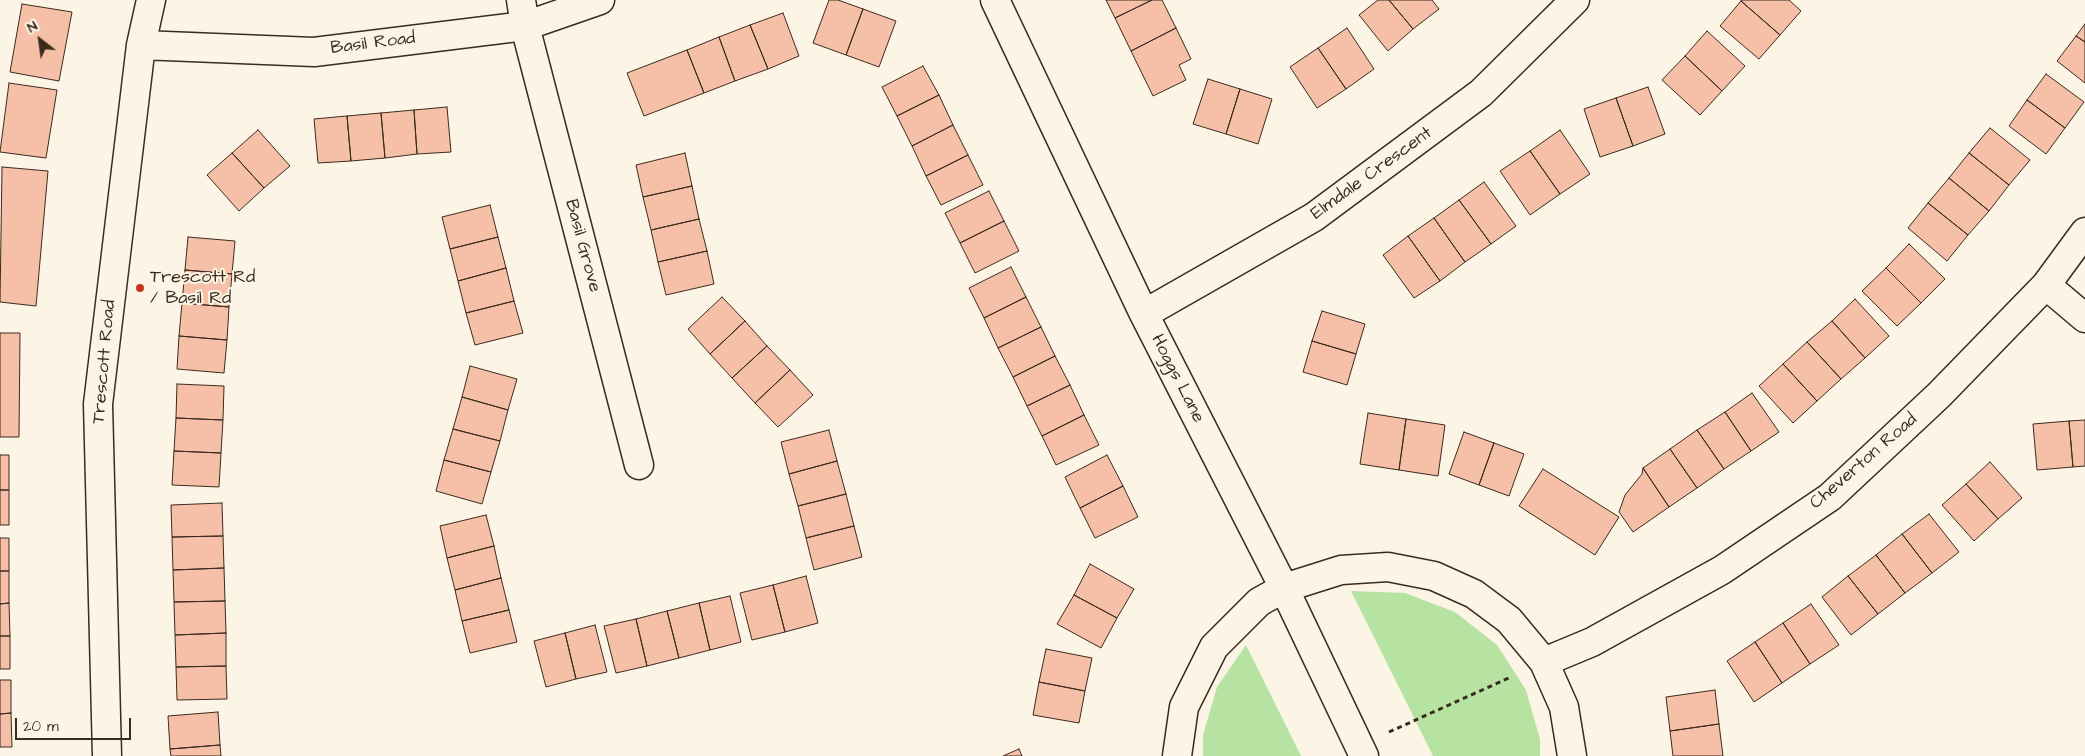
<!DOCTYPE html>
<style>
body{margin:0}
#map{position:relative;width:2085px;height:756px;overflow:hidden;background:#fcf5e5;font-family:"Architects Daughter",sans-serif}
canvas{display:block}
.north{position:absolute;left:15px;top:15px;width:50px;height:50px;-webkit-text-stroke:4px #fcf5e5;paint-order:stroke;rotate:330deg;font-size:14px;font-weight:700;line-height:20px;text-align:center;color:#3b2a1e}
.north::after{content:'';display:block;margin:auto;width:18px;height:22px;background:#3b2a1e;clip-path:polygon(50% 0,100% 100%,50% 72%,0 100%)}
.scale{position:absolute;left:15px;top:718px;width:116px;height:22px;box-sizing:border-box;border:2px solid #3b2a1e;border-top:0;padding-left:6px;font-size:15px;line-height:18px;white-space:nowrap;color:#3b2a1e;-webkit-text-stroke:4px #fcf5e5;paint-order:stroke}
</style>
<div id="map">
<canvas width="2085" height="756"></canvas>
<div class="north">N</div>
<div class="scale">20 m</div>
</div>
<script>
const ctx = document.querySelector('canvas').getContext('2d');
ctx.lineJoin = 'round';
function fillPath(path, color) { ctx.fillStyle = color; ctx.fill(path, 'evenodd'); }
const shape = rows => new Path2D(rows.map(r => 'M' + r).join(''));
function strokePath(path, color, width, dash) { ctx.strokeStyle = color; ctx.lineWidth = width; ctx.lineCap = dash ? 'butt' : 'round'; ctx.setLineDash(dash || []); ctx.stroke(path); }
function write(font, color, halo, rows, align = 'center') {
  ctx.font = font + ' "Architects Daughter",sans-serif'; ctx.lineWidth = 4; ctx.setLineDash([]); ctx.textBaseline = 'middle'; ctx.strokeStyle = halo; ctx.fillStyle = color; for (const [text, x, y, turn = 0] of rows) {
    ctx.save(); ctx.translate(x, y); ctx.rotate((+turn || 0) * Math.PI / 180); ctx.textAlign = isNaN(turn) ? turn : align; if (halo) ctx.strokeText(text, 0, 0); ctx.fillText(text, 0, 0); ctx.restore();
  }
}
fillPath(shape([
 [1351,591,1405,593,1455,612,1497,645,1526,690,1540,739,1540,756,1433,756],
 [1246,645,1301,756,1203,756,1203,735,1217,687]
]), '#b6e3a1');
const building = shape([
 [829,0,838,0,863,9,846,55,813,43,829,0],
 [1106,0,1152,0,1115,18,1106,0],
 [1152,0,1162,0,1176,28,1131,51,1115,18,1152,0],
 [1378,0,1389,0,1413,29,1388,51,1359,15,1378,0],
 [1389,0,1432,0,1439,9,1413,29,1389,0],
 [1742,0,1789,0,1801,11,1780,35,1741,1,1742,0],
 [1741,1,1780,35,1759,59,1720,26,1741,1],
 [22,4,72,12,59,81,10,72,22,4],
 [863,9,896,21,879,67,846,55,863,9],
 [783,13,799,56,768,69,750,25,783,13],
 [2085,24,2085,42,2076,36,2085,24],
 [750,25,768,69,735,81,719,37,750,25],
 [1176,28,1191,59,1179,65,1186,80,1153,96,1131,51,1176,28],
 [1347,28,1374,69,1346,89,1318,48,1347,28],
 [1707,31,1745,66,1722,91,1685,56,1707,31],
 [2076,36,2085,42,2085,83,2057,61,2076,36],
 [719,37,735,81,704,93,687,50,719,37],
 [1318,48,1346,89,1317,108,1290,67,1318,48],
 [687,50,704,93,644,116,627,73,687,50],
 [1685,56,1722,91,1700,115,1662,80,1685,56],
 [923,66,939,95,897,116,882,87,923,66],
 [2046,74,2084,102,2065,128,2027,100,2046,74],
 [1208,79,1240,89,1226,134,1193,124,1208,79],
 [9,83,57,90,46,158,0,152,9,83],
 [1648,87,1665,134,1633,146,1616,98,1648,87],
 [1240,89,1272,99,1258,144,1226,134,1240,89],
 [939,95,953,125,912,146,897,116,939,95],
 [1616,98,1633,146,1600,157,1584,109,1616,98],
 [2027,100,2065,128,2046,154,2009,126,2027,100],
 [447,107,451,152,417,154,414,110,447,107],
 [414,110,417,154,385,158,381,113,414,110],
 [381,113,385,158,351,161,347,116,381,113],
 [347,116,351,161,318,163,314,119,347,116],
 [953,125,968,155,926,176,912,146,953,125],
 [1990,128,2030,160,2009,185,1969,153,1990,128],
 [258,130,290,166,264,188,232,153,258,130],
 [1560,130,1590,174,1560,194,1530,151,1560,130],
 [1530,151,1560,194,1530,215,1500,171,1530,151],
 [232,153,264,188,239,211,207,175,232,153],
 [685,153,692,186,643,197,636,165,685,153],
 [1969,153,2009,185,1989,211,1949,178,1969,153],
 [968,155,983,185,941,205,926,176,968,155],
 [2,167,48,171,36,306,0,302,2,167],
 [1949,178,1989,211,1968,235,1928,203,1949,178],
 [1484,182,1516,226,1491,244,1459,200,1484,182],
 [692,186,699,219,651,230,643,197,692,186],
 [989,191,1004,221,960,243,945,213,989,191],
 [1459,200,1491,244,1465,262,1434,218,1459,200],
 [1928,203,1968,235,1947,261,1908,228,1928,203],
 [490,205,498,237,450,249,442,217,490,205],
 [1434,218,1465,262,1440,281,1408,236,1434,218],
 [699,219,707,251,658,262,651,230,699,219],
 [1004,221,1019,251,975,273,960,243,1004,221],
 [1408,236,1440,281,1414,298,1383,255,1408,236],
 [188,237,235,241,232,274,185,270,188,237],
 [498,237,506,268,458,281,450,249,498,237],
 [1909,244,1945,279,1921,303,1886,268,1909,244],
 [707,251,714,284,666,295,658,262,707,251],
 [1011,267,1026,297,984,318,969,288,1011,267],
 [506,268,514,301,466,313,458,281,506,268],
 [1886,268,1921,303,1897,326,1862,291,1886,268],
 [185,270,232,274,229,307,182,303,185,270],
 [722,297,745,321,710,354,688,329,722,297],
 [1026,297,1041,327,998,348,984,318,1026,297],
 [1855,299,1889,336,1865,358,1832,321,1855,299],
 [514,301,523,333,475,345,466,313,514,301],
 [182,303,229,307,227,340,179,336,182,303],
 [1322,311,1365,324,1356,354,1312,341,1322,311],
 [745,321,767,346,732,378,710,354,745,321],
 [1832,321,1865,358,1841,379,1807,342,1832,321],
 [1041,327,1055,356,1013,377,998,348,1041,327],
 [0,333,20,333,19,437,0,437,0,333],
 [179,336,227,340,224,373,177,369,179,336],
 [1312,341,1356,354,1347,385,1303,372,1312,341],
 [1807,342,1841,379,1817,401,1783,364,1807,342],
 [767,346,790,370,755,403,732,378,767,346],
 [1055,356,1070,385,1027,406,1013,377,1055,356],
 [1783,364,1817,401,1793,423,1759,386,1783,364],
 [470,366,517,379,508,410,462,397,470,366],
 [790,370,813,395,778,427,755,403,790,370],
 [177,384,224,386,223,420,176,418,177,384],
 [1070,385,1084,415,1042,436,1027,406,1070,385],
 [1752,393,1779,432,1751,451,1725,412,1752,393],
 [462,397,508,410,500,441,453,429,462,397],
 [1725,412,1751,451,1724,469,1697,430,1725,412],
 [1368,413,1406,419,1399,470,1360,464,1368,413],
 [1084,415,1099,445,1056,465,1042,436,1084,415],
 [176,418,223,420,221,453,174,451,176,418],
 [1406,419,1445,425,1438,476,1399,470,1406,419],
 [2085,420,2085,466,2073,467,2069,421,2085,420],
 [2069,421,2073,467,2037,470,2033,424,2069,421],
 [453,429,500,441,491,472,444,460,453,429],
 [829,430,837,461,789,474,781,442,829,430],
 [1697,430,1724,469,1697,488,1670,449,1697,430],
 [1464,432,1494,443,1479,485,1449,474,1464,432],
 [1494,443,1524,454,1509,496,1479,485,1494,443],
 [1670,449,1697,488,1669,507,1643,468,1670,449],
 [174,451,221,453,219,487,172,485,174,451],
 [0,455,9,455,9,490,0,490,0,455],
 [1107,455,1123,486,1080,508,1065,477,1107,455],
 [444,460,491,472,482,504,436,491,444,460],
 [837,461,846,494,798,506,789,474,837,461],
 [1990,462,2022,498,1998,519,1966,484,1990,462],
 [1643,468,1669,507,1633,532,1619,512,1625,495,1642,474,1643,468],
 [1543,469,1619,517,1595,555,1519,506,1543,469],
 [1966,484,1998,519,1974,541,1942,505,1966,484],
 [1123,486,1138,517,1095,538,1080,508,1123,486],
 [0,490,9,490,9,525,0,525,0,490],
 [846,494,854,526,806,538,798,506,846,494],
 [222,503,223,536,172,537,171,505,222,503],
 [1929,514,1959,552,1932,573,1902,534,1929,514],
 [486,515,494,546,447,558,440,526,486,515],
 [854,526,862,557,814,570,806,538,854,526],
 [1902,534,1932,573,1905,593,1876,555,1902,534],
 [223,536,224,568,173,570,172,537,223,536],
 [0,538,9,538,9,571,0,571,0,538],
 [494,546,501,578,455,590,447,558,494,546],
 [1876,555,1905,593,1878,614,1848,576,1876,555],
 [1090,564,1134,589,1117,618,1074,595,1090,564],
 [224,568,225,601,174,602,173,570,224,568],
 [0,571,9,571,9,603,0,604,0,571],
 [806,576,818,623,785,632,773,585,806,576],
 [1848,576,1878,614,1851,635,1822,597,1848,576],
 [501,578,509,610,462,621,455,590,501,578],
 [773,585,785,632,752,640,740,593,773,585],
 [1074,595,1117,618,1101,648,1057,624,1074,595],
 [730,596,741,642,710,650,699,603,730,596],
 [225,601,226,633,175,635,174,602,225,601],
 [9,603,10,636,0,636,0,604,9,603],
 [699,603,710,650,679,658,667,611,699,603],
 [1811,604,1839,645,1810,664,1783,623,1811,604],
 [509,610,517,642,470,653,462,621,509,610],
 [667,611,679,658,647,666,636,619,667,611],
 [636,619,647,666,616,673,604,626,636,619],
 [1783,623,1810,664,1782,683,1755,642,1783,623],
 [595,625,607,672,576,679,565,633,595,625],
 [226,633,226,666,176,667,175,635,226,633],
 [565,633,576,679,546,687,534,641,565,633],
 [0,636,10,636,10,669,0,669,0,636],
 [1755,642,1782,683,1754,702,1727,661,1755,642],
 [1046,649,1092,658,1085,691,1039,682,1046,649],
 [226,666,227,699,177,700,176,667,226,666],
 [0,680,11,680,11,713,0,714,0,680],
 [1039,682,1085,691,1079,723,1033,715,1039,682],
 [1715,690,1719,724,1670,731,1666,697,1715,690],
 [218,712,220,745,170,749,168,716,218,712],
 [11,713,12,747,0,747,0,714,11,713],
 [1719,724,1723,756,1673,756,1670,731,1719,724],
 [220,745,221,756,171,756,170,749,220,745],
 [1019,749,1022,756,1003,756,1019,749]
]);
fillPath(building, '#f5c0a7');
strokePath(building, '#3b2a1e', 1);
const minor = shape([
 [521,0,525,26,639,465],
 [995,0,1144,314,1284,588,1364,756],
 [141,45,314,52,525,26,600,0],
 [2046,285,2085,318],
 [1144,314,1314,217,1481,93,1575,0],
 [1544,662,1592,642,1722,570,1830,497,1939,395,2046,285,2085,232],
 [107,756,98,404,141,45,151,0],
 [1177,756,1184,707,1214,647,1259,602,1284,588,1341,570,1388,567,1434,576,1474,594,1509,620,1544,662,1564,707,1572,756]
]);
strokePath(minor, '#3b2a1e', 31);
strokePath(shape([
 [1389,732,1511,677]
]), '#3b2a1e', 3, [5, 4]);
strokePath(minor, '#fcf5e5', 28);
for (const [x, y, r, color] of [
 [140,288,5,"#c8321e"]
]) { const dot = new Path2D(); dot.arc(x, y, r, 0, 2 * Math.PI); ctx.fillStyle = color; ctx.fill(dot); strokePath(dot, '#fcf5e5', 2); }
write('18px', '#3b2a1e', '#fcf5e5', [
 ["Basil Road",373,44,-7],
 ["Elmdale Crescent",1372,174,-36],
 ["Basil Grove",582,246,75],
 ["Trescott Road",105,362,-85],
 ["Hoggs Lane",1177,379,63],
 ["Cheverton Road",1864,462,-41]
]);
write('18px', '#3b2a1e', '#fcf5e5', [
 ["Trescott Rd",150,278],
 ["/ Basil Rd",150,299]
], 'left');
</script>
